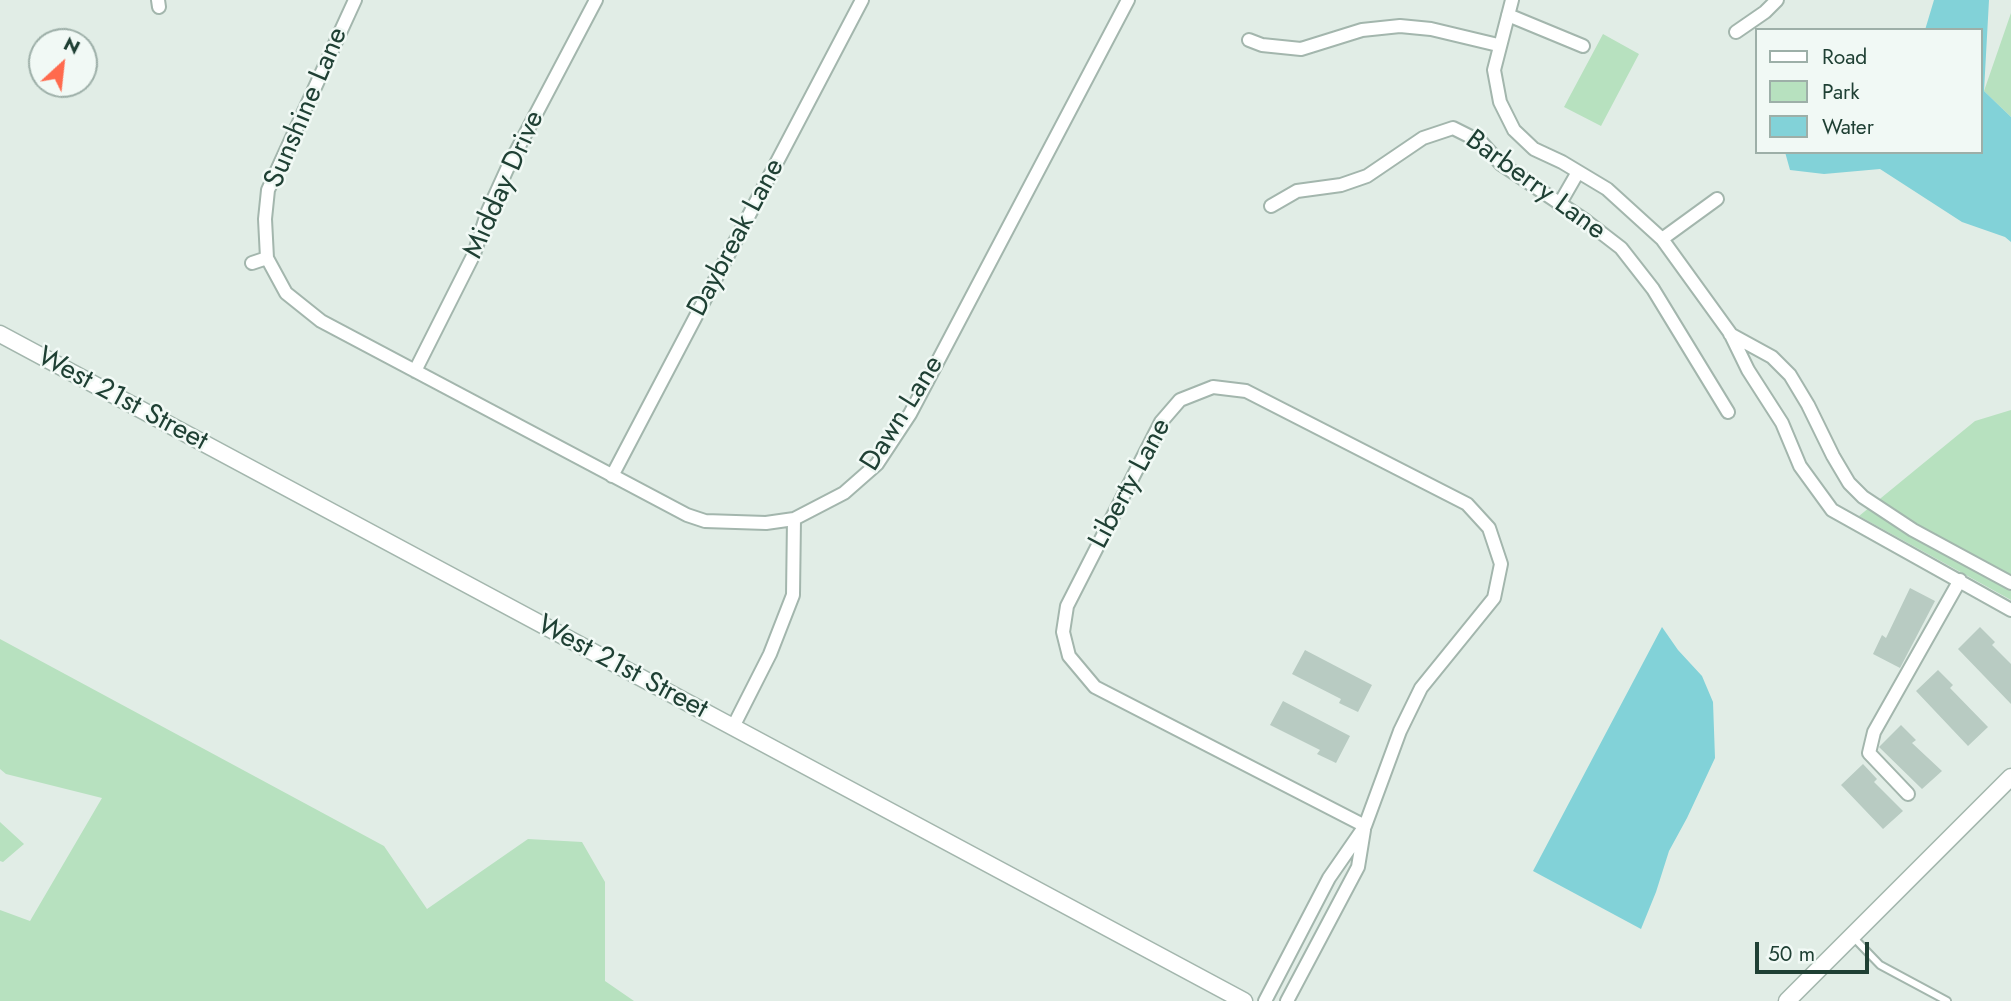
<!DOCTYPE html>
<style>
body{margin:0}
#map{position:relative;width:2011px;height:1001px;overflow:hidden;background:#e1ede6;font-family:Jost,sans-serif}
canvas{display:block}
.legend{position:absolute;left:1755px;top:28px;width:228px;height:126px;box-sizing:border-box;background:#f1f9f5;border:2px solid #9dafa8;margin:0;padding:9px 12px;list-style:none;font-size:21px;color:#1f4034}
.legend li{display:flex;align-items:center;gap:14px;height:35px}
.legend b{width:35px;border:2px solid #9dafa8}
.north{position:absolute;left:28px;top:28px;width:70px;height:70px;box-sizing:border-box;background:#f1f9f5;border:2px solid #9dafa8;border-radius:50%;rotate:27deg;font-size:19px;font-weight:700;line-height:28px;text-align:center;color:#1f4034}
.north::after{content:'';display:block;margin:auto;width:24px;height:32px;background:#ff6a4d;clip-path:polygon(50% 0,100% 100%,50% 72%,0 100%)}
.scale{position:absolute;left:1755px;top:942px;width:114px;height:32px;box-sizing:border-box;border:4px solid #1f4034;border-top:0;padding-left:9px;font-size:21px;line-height:24px;white-space:nowrap;color:#1f4034;-webkit-text-stroke:5px #f1f9f5;paint-order:stroke}
</style>
<div id="map">
<canvas width="2011" height="1001"></canvas>
<ul class="legend">
<li><b style="height:9px;background:#fff"></b>Road</li>
<li><b style="height:19px;background:#b7e1bf"></b>Park</li>
<li><b style="height:19px;background:#82d2d8"></b>Water</li>
</ul>
<div class="north">N</div>
<div class="scale">50 m</div>
</div>
<script>
const ctx = document.querySelector('canvas').getContext('2d');
ctx.lineJoin = 'round';
function fillPath(path, color) { ctx.fillStyle = color; ctx.fill(path, 'evenodd'); }
const shape = rows => new Path2D(rows.map(r => 'M' + r).join(''));
function strokePath(path, color, width, dash) { ctx.strokeStyle = color; ctx.lineWidth = width; ctx.lineCap = dash ? 'butt' : 'round'; ctx.setLineDash(dash || []); ctx.stroke(path); }
function write(font, color, halo, rows, align = 'center') {
  ctx.font = font + ' Jost,sans-serif'; ctx.lineWidth = 5; ctx.setLineDash([]); ctx.textBaseline = 'middle'; ctx.strokeStyle = halo; ctx.fillStyle = color; for (const [text, x, y, turn = 0] of rows) {
    ctx.save(); ctx.translate(x, y); ctx.rotate((+turn || 0) * Math.PI / 180); ctx.textAlign = isNaN(turn) ? turn : align; if (halo) ctx.strokeText(text, 0, 0); ctx.fillText(text, 0, 0); ctx.restore();
  }
}
fillPath(shape([
 [2011,13,2011,117,1984,91],
 [1603,34,1639,54,1601,126,1564,107],
 [2011,410,2011,600,1859,516,1975,421],
 [0,639,384,846,427,909,528,839,582,842,605,882,605,981,634,1001,0,1001,0,910,30,921,102,798,6,774,0,769],
 [0,822,24,844,3,862,0,861]
]), '#b7e1bf');
fillPath(shape([
 [1934,0,1989,0,1984,91,2011,117,2011,242,2005,237,1962,222,1880,169,1824,174,1790,170,1785,152,1981,152,1981,30,1925,30],
 [1662,627,1678,650,1702,676,1713,702,1715,758,1687,818,1669,851,1656,892,1641,929,1533,871]
]), '#82d2d8');
fillPath(shape([
 [1910,588,1935,601,1900,668,1873,654,1882,635,1886,638],
 [1980,627,1995,642,1992,645,2011,664,2011,704,1958,649],
 [1305,650,1372,685,1358,712,1339,703,1341,699,1292,674],
 [1938,670,1953,685,1950,688,1988,727,1968,746,1916,691],
 [1283,701,1350,736,1336,763,1317,754,1320,750,1270,725],
 [1901,725,1916,740,1912,743,1942,771,1922,789,1879,747],
 [1863,764,1877,779,1874,782,1903,811,1883,829,1841,785]
]), '#b8cbc2');
const service = shape([
 [1853,937,1880,965,1947,1001]
]);
const minor = shape([
 [158,0,159,7],
 [355,0,268,190,265,219,267,258,286,293,321,321,687,515,705,521,766,523,794,519,844,493,877,464,910,414,1128,0],
 [1512,0,1494,70,1500,102,1514,130,1534,149,1562,162,1607,189,1662,239,1730,333,1748,370,1782,423,1800,466,1832,510,2011,610],
 [1508,15,1583,46],
 [1736,32,1765,12,1777,0],
 [1249,40,1262,45,1301,49,1362,30,1400,26,1431,29,1498,45],
 [1559,205,1578,172],
 [1271,206,1297,191,1341,185,1367,176,1423,138,1453,128,1481,142,1501,164,1586,221,1621,248,1653,289,1728,412],
 [1662,239,1717,199],
 [252,263,267,258],
 [1730,334,1772,357,1790,375,1808,405,1833,456,1849,483,1863,497,1913,530,2011,583],
 [415,371,474,254,488,211,508,167,596,0],
 [1213,387,1246,391,1467,504,1489,528,1501,564,1494,598,1421,688,1400,731,1365,826,1095,687,1069,656,1063,632,1067,606,1161,422,1180,400,1213,387],
 [612,476,862,0],
 [733,727,770,654,793,595,794,519],
 [1908,794,1869,753,1874,732,1960,580],
 [1265,1001,1329,878,1365,826],
 [1287,1001,1358,867,1364,830]
]);
const tertiary = shape([
 [0,334,1244,1001],
 [1787,1001,2011,777]
]);
strokePath(service, '#a3b6ad', 10);
strokePath(minor, '#a3b6ad', 16);
strokePath(tertiary, '#a3b6ad', 19);
strokePath(service, '#fff', 6);
strokePath(minor, '#fff', 12);
strokePath(tertiary, '#fff', 16);
write('28px', '#1f4034', '#f1f9f5', [
 ["Sunshine Lane",307,108,-67],
 ["Midday Drive",505,185,-66],
 ["Barberry Lane",1535,186,36],
 ["Daybreak Lane",737,238,-62],
 ["West 21st Street",122,400,28],
 ["Dawn Lane",903,414,-58],
 ["Liberty Lane",1131,484,-62],
 ["West 21st Street",622,668,28]
]);
</script>
